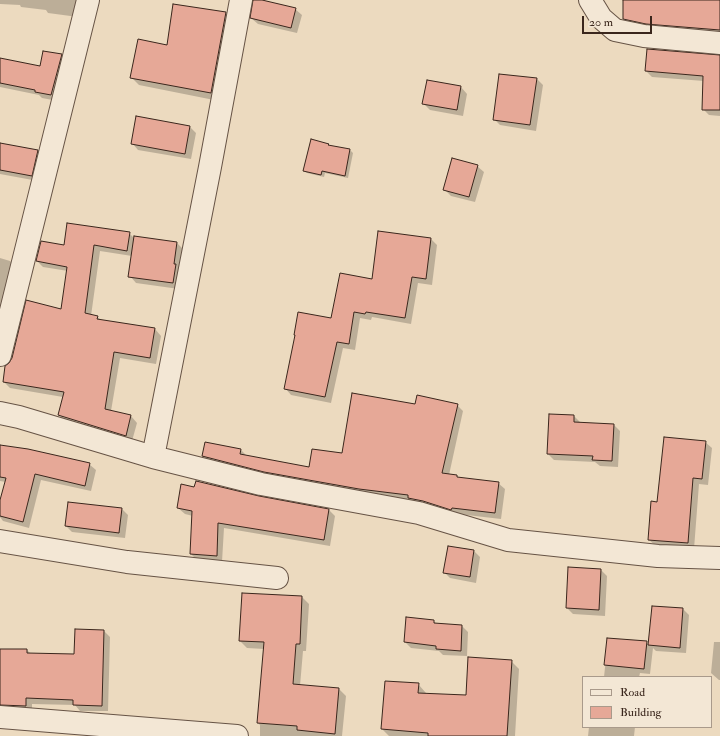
<!DOCTYPE html>
<style>
body{margin:0}
#map{position:relative;width:720px;height:736px;overflow:hidden;background:#ecdabf;font-family:"IM FELL Double Pica",serif}
canvas{display:block}
.legend{position:absolute;left:582px;top:676px;width:130px;height:52px;box-sizing:border-box;background:#f3e7d5;border:1px solid #a99a8b;margin:0;padding:5px 7px;list-style:none;font-size:12px;color:#3a261c}
.legend li{display:flex;align-items:center;gap:8px;height:20px}
.legend b{width:20px;border:1px solid #a99a8b}
.scale{position:absolute;left:582px;top:16px;width:70px;height:18px;box-sizing:border-box;border:2px solid #3a261c;border-top:0;padding-left:5px;font-size:12px;line-height:14px;white-space:nowrap;color:#3a261c;-webkit-text-stroke:3px #f3e7d5;paint-order:stroke}
</style>
<div id="map">
<canvas width="720" height="736"></canvas>
<ul class="legend">
<li><b style="height:5px;background:#f3e7d5"></b>Road</li>
<li><b style="height:11px;background:#e6a897"></b>Building</li>
</ul>
<div class="scale">20 m</div>
</div>
<script>
const ctx = document.querySelector('canvas').getContext('2d');
ctx.lineJoin = 'round';
function fillPath(path, color) { ctx.fillStyle = color; ctx.fill(path, 'evenodd'); }
const shape = rows => new Path2D(rows.map(r => 'M' + r).join(''));
function strokePath(path, color, width, dash) { ctx.strokeStyle = color; ctx.lineWidth = width; ctx.lineCap = dash ? 'butt' : 'round'; ctx.setLineDash(dash || []); ctx.stroke(path); }
fillPath(shape([
 [0,0,84,0,78,17,48,13,46,10,21,7,20,5,0,4],
 [254,0,258,0,295,9,302,15,297,33,258,24,251,18],
 [624,0,720,0,720,35,630,25,624,18],
 [226,13,234,21,219,101,139,85,131,77,168,47],
 [61,55,67,61,58,101,42,98,39,95,0,87,0,59,40,67],
 [720,56,720,116,709,115,703,109,704,81,652,77,646,71],
 [500,75,537,79,543,85,536,131,500,125,494,119],
 [428,81,461,87,467,94,463,116,430,110,424,104],
 [190,127,196,133,191,159,138,150,132,143],
 [0,144,37,151,43,157,38,181,0,174],
 [328,145,330,147,350,150,353,153,348,178,325,173,324,177,307,173,304,171],
 [477,166,484,172,475,202,451,196,445,190],
 [129,233,135,239,177,243,183,249,179,289,136,283,130,276,132,256,100,251,91,316,97,317,101,320,155,329,161,336,156,364,120,358,111,411,131,416,137,423,132,441,65,421,59,415,63,397,10,388,4,382,62,310,68,271,43,267,37,261,64,246],
 [431,239,437,245,432,285,418,283,411,324,372,317,371,320,360,318,355,350,343,348,331,403,291,395,285,388,332,319,373,280],
 [0,258,10,261,16,267,0,334],
 [416,405,457,405,463,411,449,475,456,476,459,478,498,483,505,489,501,519,458,514,209,462,203,456,240,449,247,456,310,468,343,454],
 [574,416,581,423,614,425,620,431,618,467,600,466,595,462,554,460,548,454],
 [705,442,712,448,708,485,699,484,694,549,656,546,649,540,658,503],
 [0,446,89,464,96,470,91,491,41,480,29,528,3,521,0,517,0,504,6,482,0,481],
 [258,497,329,510,335,516,330,546,224,528,222,562,197,560,191,554,193,516,185,514,178,508],
 [122,509,128,515,125,538,72,532,66,526],
 [448,547,474,551,480,557,476,583,450,578,444,572],
 [601,570,607,576,605,616,573,614,567,608],
 [302,597,309,604,306,651,303,651,300,686,339,689,346,696,342,736,260,736,260,725,258,723,264,649,247,648,240,641],
 [653,607,683,609,689,615,686,653,656,651,653,648,650,674,640,673,639,677,604,677,608,639,646,642,649,645],
 [433,621,437,624,462,626,468,632,467,656,443,655,439,651,411,648,405,642],
 [104,631,110,637,108,711,80,711,75,705,32,704,32,712,0,711,0,650,27,650,31,654,75,655],
 [714,642,720,642,720,680,719,680,711,673],
 [511,661,519,669,515,736,389,736,382,729,418,684,426,693,426,694,466,696],
 [589,727,635,727,634,736,588,736]
]), '#0003');
const building = shape([
 [253,0,262,0,296,8,291,28,250,18,253,0],
 [623,0,720,0,720,30,646,24,623,19,623,0],
 [173,4,226,12,211,93,130,78,138,39,167,45,173,4],
 [647,49,720,55,720,110,702,110,703,76,645,71,647,49],
 [43,51,62,54,51,95,35,92,35,90,0,83,0,58,40,66,43,51],
 [499,74,537,78,530,125,493,120,499,74],
 [427,80,461,86,457,110,422,104,427,80],
 [136,116,190,126,185,154,131,144,136,116],
 [311,139,329,144,328,145,350,149,345,176,322,171,321,175,303,171,311,139],
 [0,143,38,150,32,176,0,170,0,143],
 [452,158,478,165,469,197,443,190,452,158],
 [67,223,130,232,127,251,94,245,85,313,98,316,97,319,155,328,150,358,114,352,105,409,131,415,126,436,58,415,64,392,3,382,5,366,9,363,12,358,26,300,61,309,67,267,36,261,41,241,64,245,67,223],
 [378,231,431,238,426,279,412,277,405,318,366,312,365,314,354,312,349,344,337,342,325,397,284,389,295,335,294,335,298,312,331,318,340,273,372,279,378,231],
 [134,236,177,242,174,264,176,264,173,283,128,277,134,236],
 [352,393,415,404,417,395,458,404,442,473,457,475,457,477,499,482,495,513,452,508,451,510,423,501,408,498,408,495,359,489,264,472,202,456,205,442,241,449,240,454,309,467,312,449,342,453,352,393],
 [549,414,574,415,574,422,614,424,612,461,592,460,593,456,547,454,549,414],
 [664,437,706,441,702,479,693,478,688,543,648,540,651,501,657,502,664,437],
 [0,445,28,449,90,463,85,486,35,474,23,522,0,516,0,500,6,478,0,477,0,445],
 [196,481,259,496,329,509,324,540,218,523,217,556,190,554,192,511,177,508,181,484,194,487,196,481],
 [68,502,122,508,119,533,65,526,68,502],
 [448,546,474,550,470,577,443,573,448,546],
 [568,567,601,569,599,610,566,608,568,567],
 [242,593,302,596,300,644,296,644,293,684,339,688,335,734,297,730,297,726,257,723,264,642,239,641,242,593],
 [652,606,683,608,680,648,648,645,652,606],
 [406,617,434,620,434,623,462,625,461,651,436,649,436,646,404,642,406,617],
 [75,629,104,630,102,706,73,705,73,700,26,698,26,706,0,705,0,649,27,649,27,653,74,654,75,629],
 [607,638,647,641,644,669,604,665,607,638],
 [468,657,512,660,507,736,428,736,428,733,381,729,385,681,419,683,418,693,466,695,468,657]
]);
fillPath(building, '#e6a897');
strokePath(building, '#3a261c', 1);
const minor = shape([
 [590,0,601,18,615,30,644,36,720,43],
 [0,355,88,0],
 [0,413,19,417,153,457,261,484,419,513,508,540,658,556,720,558],
 [153,457,210,167,241,0],
 [0,541,127,562,277,578],
 [0,717,237,736]
]);
strokePath(minor, '#665345', 24);
strokePath(minor, '#f3e7d5', 22);
</script>
